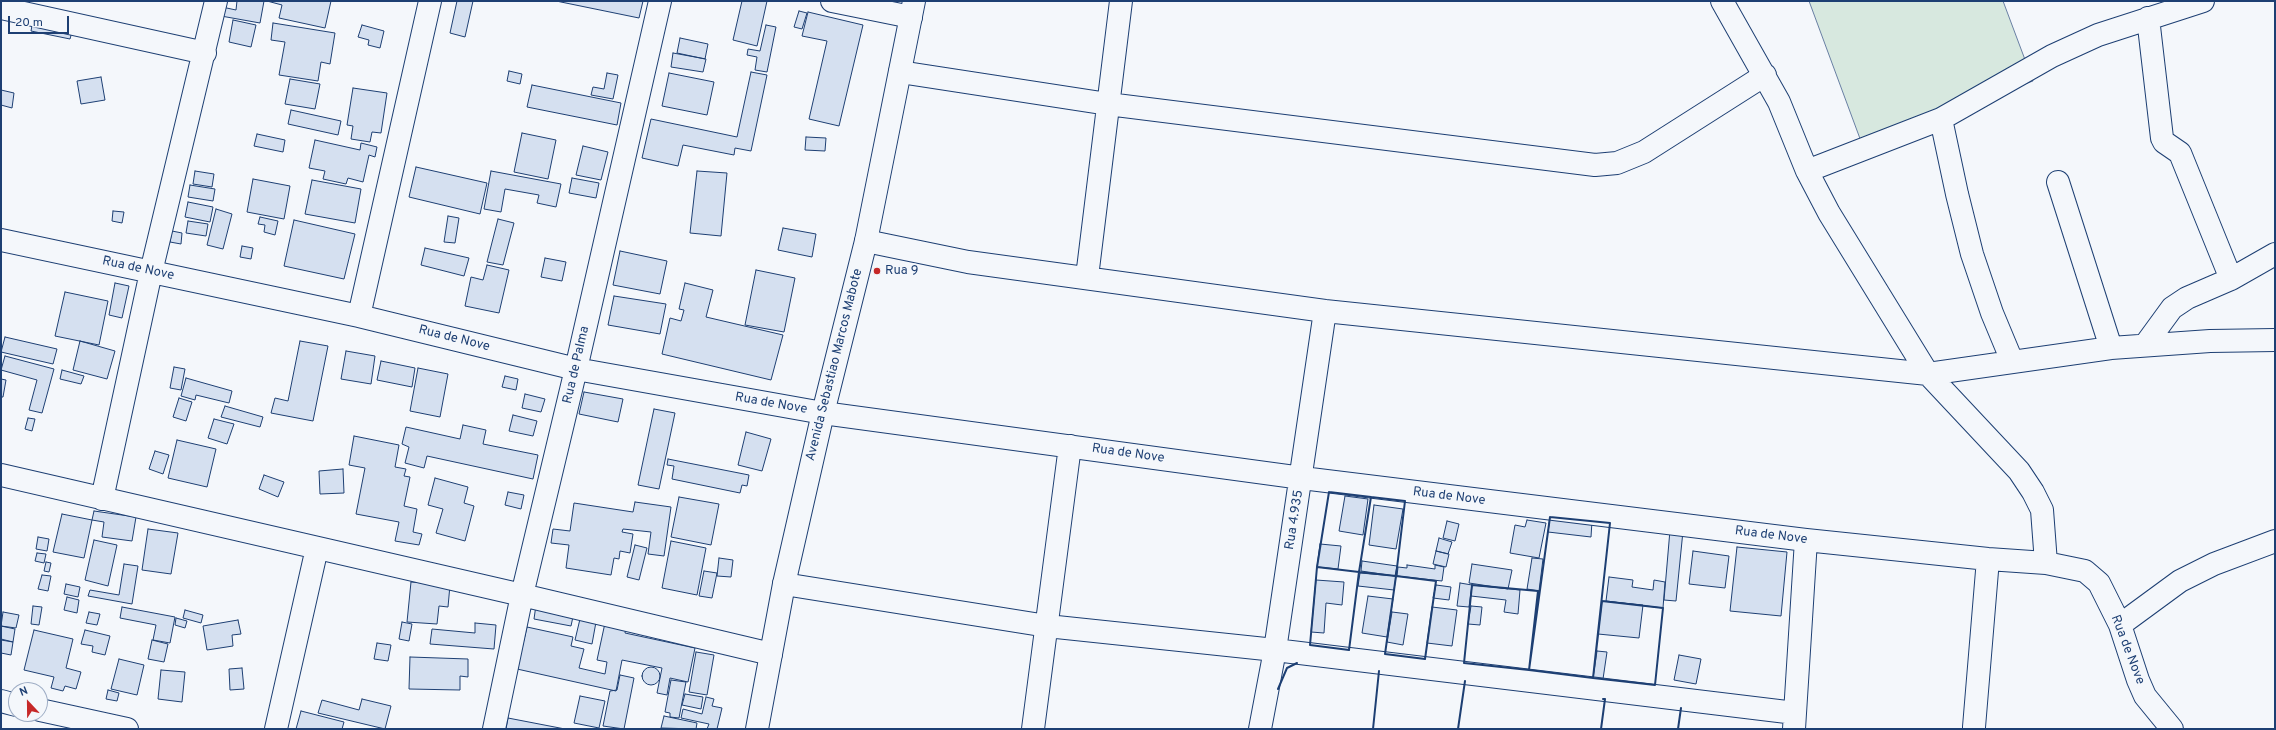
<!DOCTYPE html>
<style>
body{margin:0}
#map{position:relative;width:2276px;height:730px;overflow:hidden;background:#f4f7fb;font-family:Overpass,sans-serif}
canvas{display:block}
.frame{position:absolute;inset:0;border:2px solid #1d3f73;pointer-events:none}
.north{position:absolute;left:8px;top:682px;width:40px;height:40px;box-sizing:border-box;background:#f4f7fb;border:1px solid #9eadc5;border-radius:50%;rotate:338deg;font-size:11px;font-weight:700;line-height:16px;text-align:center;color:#1d3f73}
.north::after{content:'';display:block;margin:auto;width:14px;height:18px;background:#c62828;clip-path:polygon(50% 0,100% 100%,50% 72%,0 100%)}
.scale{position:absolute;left:8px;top:16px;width:61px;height:18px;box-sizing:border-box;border:2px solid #1d3f73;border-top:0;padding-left:5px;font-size:12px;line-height:14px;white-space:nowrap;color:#1d3f73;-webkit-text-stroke:3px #f4f7fb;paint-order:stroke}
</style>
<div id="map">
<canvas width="2276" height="730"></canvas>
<div class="frame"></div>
<div class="north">N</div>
<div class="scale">20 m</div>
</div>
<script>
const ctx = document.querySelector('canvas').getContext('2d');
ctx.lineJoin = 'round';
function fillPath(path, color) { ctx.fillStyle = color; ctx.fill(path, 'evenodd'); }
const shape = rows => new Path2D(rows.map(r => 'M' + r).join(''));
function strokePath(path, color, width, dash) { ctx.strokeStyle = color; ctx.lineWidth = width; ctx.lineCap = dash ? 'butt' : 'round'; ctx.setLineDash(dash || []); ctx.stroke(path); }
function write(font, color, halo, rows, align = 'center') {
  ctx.font = font + ' Overpass,sans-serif'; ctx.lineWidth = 3; ctx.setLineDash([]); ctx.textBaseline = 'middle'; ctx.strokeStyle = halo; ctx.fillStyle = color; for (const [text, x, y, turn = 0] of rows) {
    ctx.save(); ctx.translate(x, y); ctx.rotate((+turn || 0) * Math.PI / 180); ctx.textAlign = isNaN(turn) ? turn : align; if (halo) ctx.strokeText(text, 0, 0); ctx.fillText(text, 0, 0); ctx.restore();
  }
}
const green = shape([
 [1809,1,2003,1,2033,81,1862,144,1809,1]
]);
fillPath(green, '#d7e8df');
strokePath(green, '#687fa3', 1);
const building = shape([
 [237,1,264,1,260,23,221,16,222,7,236,10,237,1],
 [267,1,331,1,325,28,279,18,282,5,267,1],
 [457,1,473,1,465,37,450,33,457,1],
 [556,1,643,1,639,18,556,1],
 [742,1,767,1,757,46,733,40,742,1],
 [799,11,807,13,802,29,794,27,799,11],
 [808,12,863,25,839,126,809,119,827,41,802,36,808,12],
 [33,20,73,28,70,39,31,31,33,20],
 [233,20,256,25,251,47,229,42,233,20],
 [273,23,335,33,330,64,321,62,318,81,279,75,285,42,271,40,273,23],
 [362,25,384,31,380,48,368,45,369,40,358,37,362,25],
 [766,25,776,27,767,72,755,70,757,57,747,55,748,49,760,51,766,25],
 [680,38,708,44,705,59,677,53,680,38],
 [673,53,706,59,703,72,671,67,673,53],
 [509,71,522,74,520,84,507,81,509,71],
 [751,72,767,75,751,151,735,148,734,155,683,145,678,166,642,158,651,119,737,137,751,72],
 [607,73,618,75,613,99,591,95,593,87,604,89,607,73],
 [669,73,714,82,707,115,662,106,669,73],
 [101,77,105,100,81,104,77,81,101,77],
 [290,79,320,84,315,109,285,104,290,79],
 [532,85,621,103,617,125,527,107,532,85],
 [353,88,387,93,381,133,372,132,370,142,351,139,353,126,347,125,353,88],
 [1,90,14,93,12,108,1,105,1,90],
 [291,110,341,121,338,135,288,124,291,110],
 [522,133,556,140,548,179,514,172,522,133],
 [257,134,285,140,283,152,254,146,257,134],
 [806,137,826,138,825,151,805,150,806,137],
 [315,140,360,150,361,143,377,147,375,157,369,155,363,182,348,178,346,184,323,179,325,171,309,168,315,140],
 [583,146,608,152,601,180,576,175,583,146],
 [416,167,487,183,480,214,409,197,416,167],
 [195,171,214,174,212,187,193,184,195,171],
 [491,171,561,184,556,207,537,203,539,195,505,189,501,212,484,209,491,171],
 [697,171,727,173,721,236,690,233,697,171],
 [572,178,599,183,596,198,569,193,572,178],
 [253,179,290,186,284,219,247,212,253,179],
 [312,180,361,189,355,223,305,214,312,180],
 [190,185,215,189,213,201,188,197,190,185],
 [188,202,213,207,210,222,185,217,188,202],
 [216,209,232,214,223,249,207,245,216,209],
 [113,211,124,212,122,223,112,221,113,211],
 [448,216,459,218,455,243,444,242,448,216],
 [260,217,278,221,275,235,264,232,265,225,258,224,260,217],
 [498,219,514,223,503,265,487,262,498,219],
 [294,220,355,234,344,279,284,266,294,220],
 [188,221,208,224,206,236,186,233,188,221],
 [783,228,816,234,812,257,778,250,783,228],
 [172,231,182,233,181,244,170,242,172,231],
 [242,246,253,248,251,259,240,257,242,246],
 [425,248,469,258,464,276,421,265,425,248],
 [620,251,667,261,660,294,613,285,620,251],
 [545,258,566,262,562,281,541,277,545,258],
 [487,265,509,270,499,313,465,306,471,277,483,280,487,265],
 [756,270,795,278,784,332,745,325,756,270],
 [115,283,129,286,122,318,109,315,115,283],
 [685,283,713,290,706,317,783,335,771,380,662,354,670,318,681,321,684,310,679,309,685,283],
 [65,292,108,301,99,345,55,336,65,292],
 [614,296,666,304,660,334,608,325,614,296],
 [5,337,57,349,53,364,1,352,5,337],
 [80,341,115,351,107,379,73,370,80,341],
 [300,341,328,346,313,421,271,413,275,398,288,401,300,341],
 [346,351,375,356,371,384,341,379,346,351],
 [5,356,54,369,42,413,29,410,37,380,1,370,5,356],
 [381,361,415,368,412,387,377,380,381,361],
 [174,367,185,369,181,390,170,388,174,367],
 [418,368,448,374,440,417,410,411,418,368],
 [62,370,84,376,81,384,60,379,62,370],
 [505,376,518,379,516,390,502,387,505,376],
 [186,378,232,391,229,403,196,395,195,400,181,396,186,378],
 [1,379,6,380,3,397,1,397,1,379],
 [584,392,623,399,618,422,579,414,584,392],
 [525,394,545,399,541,412,522,408,525,394],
 [179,398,192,402,186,421,173,417,179,398],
 [225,406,263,417,260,427,221,417,225,406],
 [654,409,675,413,659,489,638,485,654,409],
 [513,415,537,421,533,436,509,431,513,415],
 [28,418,35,419,32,431,25,429,28,418],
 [214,419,234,424,227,444,208,438,214,419],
 [463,425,486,430,483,444,538,455,533,479,427,456,424,468,405,463,409,447,402,444,406,427,460,439,463,425],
 [746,432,771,439,762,471,738,465,746,432],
 [354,436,399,445,395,467,406,469,404,476,410,477,404,506,417,509,413,532,422,534,419,545,395,541,399,522,356,514,365,468,349,465,354,436],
 [177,440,216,449,207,487,168,478,177,440],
 [155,451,169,455,163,474,149,469,155,451],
 [668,459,749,475,747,486,742,485,740,493,672,479,674,466,667,465,668,459],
 [343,469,344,493,320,494,319,471,343,469],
 [264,475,284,482,278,497,259,489,264,475],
 [435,478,468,487,464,503,474,506,465,541,436,533,443,509,428,505,435,478],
 [508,492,524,495,521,509,505,505,508,492],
 [1345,496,1368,499,1363,535,1339,531,1345,496],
 [679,497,719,504,711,545,671,537,679,497],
 [635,502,671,507,664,556,648,554,651,532,623,529,622,532,633,534,630,553,620,551,619,559,614,558,611,575,566,568,569,545,551,543,553,529,570,531,574,503,633,512,635,502],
 [1374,505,1403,509,1396,549,1369,545,1374,505],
 [94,511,136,517,132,541,102,537,104,522,92,520,94,511],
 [62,514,92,520,84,558,53,552,62,514],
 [1550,517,1592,521,1591,537,1548,532,1550,517],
 [1527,520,1546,523,1539,558,1510,553,1515,525,1525,527,1527,520],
 [1447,521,1459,524,1455,541,1443,538,1447,521],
 [148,529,178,533,171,574,142,570,148,529],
 [1670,530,1683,531,1676,601,1664,600,1670,530],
 [38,537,49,539,47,551,36,549,38,537],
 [1439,538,1452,542,1448,554,1436,551,1439,538],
 [94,540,117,545,108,586,85,580,94,540],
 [671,541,706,548,697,595,662,588,671,541],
 [1320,544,1341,546,1338,569,1317,567,1320,544],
 [635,545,647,548,639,580,627,577,635,545],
 [1737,547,1787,552,1781,616,1730,611,1737,547],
 [1436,551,1449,554,1446,567,1433,564,1436,551],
 [1693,551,1729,556,1725,588,1689,584,1693,551],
 [37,553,46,554,44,563,35,561,37,553],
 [719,558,733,560,731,577,717,576,719,558],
 [1532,558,1543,559,1539,591,1527,589,1532,558],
 [1362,561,1397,566,1395,576,1361,571,1362,561],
 [46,562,51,563,49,572,44,571,46,562],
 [124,564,138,566,132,604,88,596,90,590,119,595,124,564],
 [1472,564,1512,570,1508,589,1469,583,1472,564],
 [1407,565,1435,569,1435,565,1444,567,1442,581,1397,576,1398,567,1407,568,1407,565],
 [704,571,717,573,712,598,699,596,704,571],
 [1360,573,1396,576,1394,590,1358,586,1360,573],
 [42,575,51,576,48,591,38,589,42,575],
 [1609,577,1633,580,1632,587,1653,590,1654,580,1665,582,1663,608,1606,601,1609,577],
 [1316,580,1344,582,1342,605,1326,603,1324,633,1311,632,1316,580],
 [411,582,450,585,448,607,439,606,437,624,407,622,411,582],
 [1460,583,1472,585,1469,607,1457,606,1460,583],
 [66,584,80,587,78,597,64,594,66,584],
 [1436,585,1451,587,1449,600,1433,598,1436,585],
 [1472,585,1520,590,1518,614,1504,612,1506,600,1471,596,1472,585],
 [1368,596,1393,599,1387,637,1362,633,1368,596],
 [67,597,79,600,77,613,64,610,67,597],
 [1602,601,1643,605,1639,638,1598,634,1602,601],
 [536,605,574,612,571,626,534,619,536,605],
 [33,606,42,607,39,625,31,624,33,606],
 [1471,606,1482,607,1480,625,1468,624,1471,606],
 [122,607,175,617,170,643,153,640,156,625,120,618,122,607],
 [1432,607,1457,610,1452,646,1427,643,1432,607],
 [185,610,203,615,201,623,183,618,185,610],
 [3,612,19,615,16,628,1,626,3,612],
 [89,612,100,614,97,625,86,623,89,612],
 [1392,612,1408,614,1403,645,1387,642,1392,612],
 [176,618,187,621,185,628,175,625,176,618],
 [580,619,596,622,592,644,575,640,580,619],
 [238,620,241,634,232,635,233,646,207,650,203,626,238,620],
 [402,622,412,624,409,641,399,639,402,622],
 [475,623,496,625,494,649,430,644,432,629,475,633,475,623],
 [605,623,626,627,625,633,695,648,688,682,670,678,667,695,657,693,662,668,622,660,616,691,517,669,527,627,573,637,571,646,584,649,579,668,605,674,607,662,597,660,605,623],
 [1,626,15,629,13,642,1,639,1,626],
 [34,630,73,639,66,668,81,672,76,689,65,686,63,691,51,688,54,677,24,670,34,630],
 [85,630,110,636,105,655,92,652,93,646,81,644,85,630],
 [1,640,13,642,11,655,1,653,1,640],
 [152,640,168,644,164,662,148,659,152,640],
 [377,643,391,645,388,661,374,659,377,643],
 [1597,651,1607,652,1603,679,1593,678,1597,651],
 [696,652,714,655,707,695,689,692,696,652],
 [1679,655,1701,659,1696,684,1674,680,1679,655],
 [410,657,468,659,468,677,460,676,460,690,409,689,410,657],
 [119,659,144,665,137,695,111,689,119,659],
 '642 676a9 9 0 1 1 18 0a9 9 0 1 1-18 0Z',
 [242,668,244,689,230,690,229,669,242,668],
 [161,670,185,672,182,702,158,699,161,670],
 [620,675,634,678,624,729,603,726,610,691,617,690,620,675],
 [671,680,686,682,679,718,670,717,670,713,665,712,671,680],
 [108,690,119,693,117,701,106,699,108,690],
 [685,694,703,697,701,709,682,705,685,694],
 [580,696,605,701,599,728,574,723,580,696],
 [706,697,714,699,712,706,722,708,717,729,707,729,709,724,681,718,683,709,702,714,706,697],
 [362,699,391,706,385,729,318,713,322,700,359,710,362,699],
 [301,711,344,722,342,729,296,729,301,711],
 [664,716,697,723,696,729,661,728,664,716],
 [508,718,565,729,506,729,508,718]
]);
fillPath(building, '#d5e0f0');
strokePath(building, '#1d3f73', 1);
const minor = shape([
 [832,1,911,17],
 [1722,1,1779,102,1807,171,1829,213,1928,374,2019,471,2033,492,2042,510,2046,563],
 [1,8,205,53],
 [2148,18,2162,138,2164,142,2180,153,2231,279],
 [900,72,1108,104,1595,165,1617,163,1644,152,1765,75],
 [1941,119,1957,194,1972,254,1992,313,2012,361],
 [1807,171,1941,119,2052,56,2098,35,2203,1],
 [2058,182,2111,348],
 [1,240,359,316,576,369,823,413,1302,478,1806,540,1988,559,2046,563,2085,571,2099,583,2120,625,2138,680,2145,696,2172,729],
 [866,241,968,262,1325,311,1928,374,2111,348,2210,341,2275,340],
 [1087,277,1121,1],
 [359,316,430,1],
 [2145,345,2172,308,2187,298,2231,279,2275,254],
 [1,475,522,595,771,654],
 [102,499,151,272,216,1],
 [784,584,1047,626,1275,650,1795,713],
 [2120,625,2180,581,2214,564,2275,541],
 [1,701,16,705],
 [40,710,127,729],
 [1974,727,1988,559],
 [276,729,317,548],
 [494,729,522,595,576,369,660,1],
 [1033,729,1070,446],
 [1260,729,1275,650,1325,311],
 [1794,729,1806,540]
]);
const major = shape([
 [757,729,784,584,823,413,866,241,914,1]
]);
strokePath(minor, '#1d3f73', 24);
strokePath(major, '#1d3f73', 24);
strokePath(minor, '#f4f7fb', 22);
strokePath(major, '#f4f7fb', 22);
strokePath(shape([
 [1329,492,1371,497,1359,572,1317,567,1329,492],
 [1371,497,1405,501,1396,576,1359,572,1371,497],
 [1550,517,1610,523,1593,678,1529,670,1550,517],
 [1317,567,1359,572,1349,650,1310,645,1317,567],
 [1396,576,1436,581,1425,659,1385,654,1396,576],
 [1472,585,1538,591,1529,670,1464,663,1472,585],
 [1602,601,1663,608,1655,685,1593,678,1602,601],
 [1278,689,1287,668,1297,663],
 [1373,729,1379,671],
 [1458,729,1465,681],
 [1601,729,1605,699,1603,699],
 [1678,729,1681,708]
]), '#1d3f73', 2);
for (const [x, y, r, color] of [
 [877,271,4,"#c62828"]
]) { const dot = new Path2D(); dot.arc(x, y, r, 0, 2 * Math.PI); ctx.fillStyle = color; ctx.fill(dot); strokePath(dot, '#f4f7fb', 1.5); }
write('13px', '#1d3f73', '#f4f7fb', [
 ["Rua de Nove",138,269,12],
 ["Rua de Nove",454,339,14],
 ["Rua de Palma",577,365,-77],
 ["Avenida Sebastiao Marcos Mabote",835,365,-76],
 ["Rua de Nove",771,404,10],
 ["Rua de Nove",1128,454,8],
 ["Rua de Nove",1449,497,7],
 ["Rua 4.935",1295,520,-81],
 ["Rua de Nove",1771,536,7],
 ["Rua de Nove",2127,650,69]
]);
write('13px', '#1d3f73', '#f4f7fb', [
 ["Rua 9",885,271]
], 'left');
</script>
